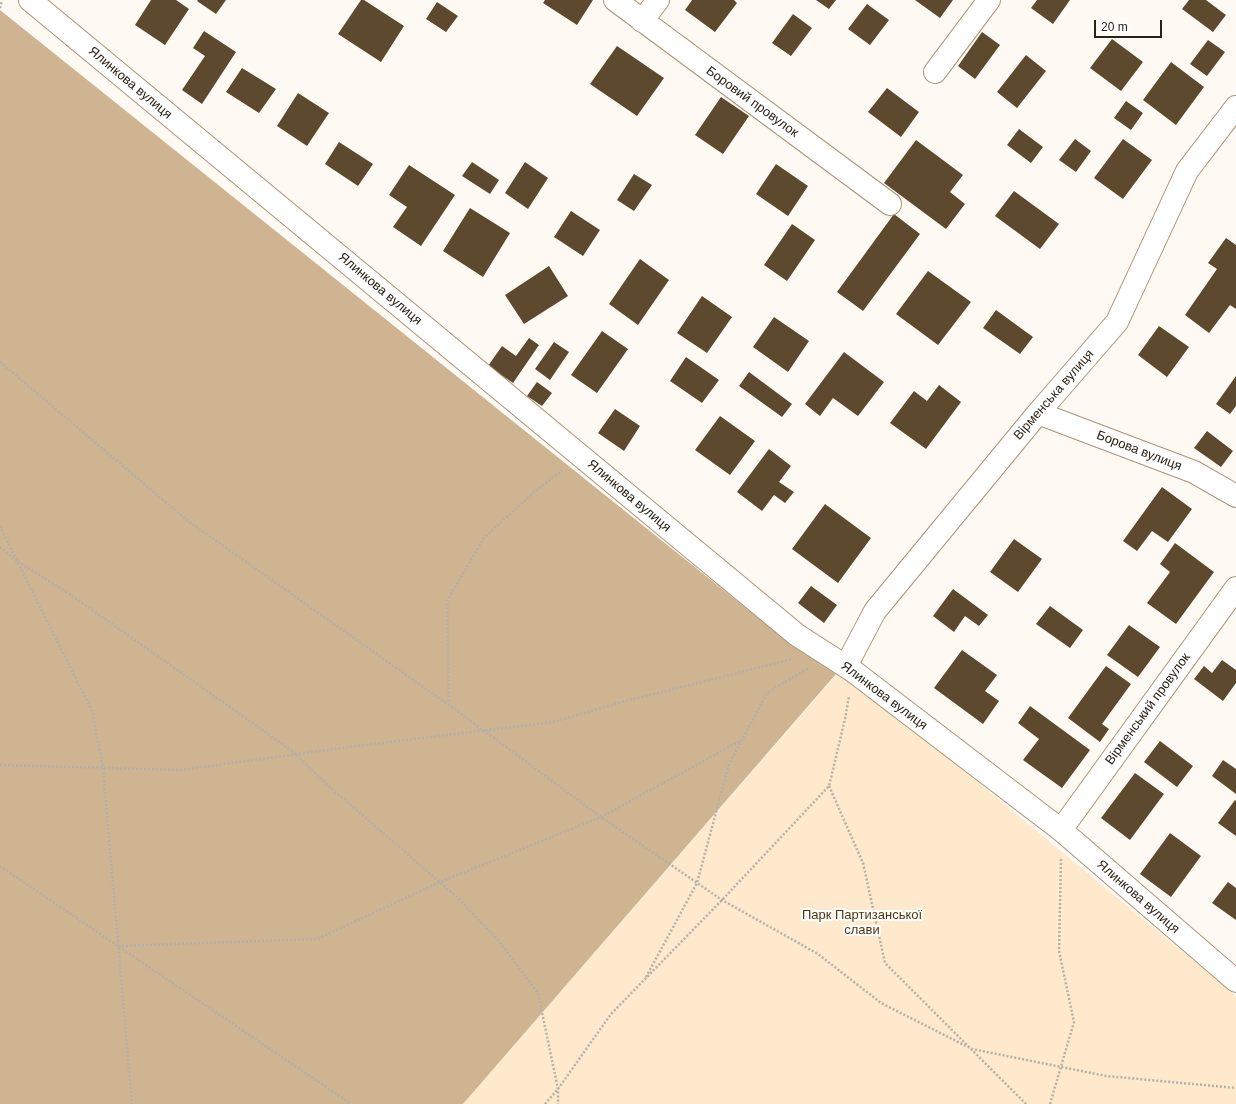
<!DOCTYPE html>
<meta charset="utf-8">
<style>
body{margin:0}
#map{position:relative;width:1236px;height:1104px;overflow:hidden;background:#fefaf3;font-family:Helvetica,sans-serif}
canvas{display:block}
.scale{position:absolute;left:1094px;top:20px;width:68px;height:18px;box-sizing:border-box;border:2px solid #2a2216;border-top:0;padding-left:5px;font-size:12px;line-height:14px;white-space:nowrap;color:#2a2216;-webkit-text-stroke:3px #fff;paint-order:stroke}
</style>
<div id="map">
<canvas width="1236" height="1104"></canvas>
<div class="scale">20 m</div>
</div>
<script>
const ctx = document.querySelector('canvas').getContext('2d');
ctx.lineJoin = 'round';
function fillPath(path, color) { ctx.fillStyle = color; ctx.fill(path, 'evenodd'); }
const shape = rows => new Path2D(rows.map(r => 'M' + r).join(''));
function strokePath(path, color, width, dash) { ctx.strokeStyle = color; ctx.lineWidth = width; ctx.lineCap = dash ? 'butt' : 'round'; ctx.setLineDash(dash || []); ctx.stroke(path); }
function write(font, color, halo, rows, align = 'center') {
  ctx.font = font + ' Helvetica,sans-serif'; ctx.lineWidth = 4; ctx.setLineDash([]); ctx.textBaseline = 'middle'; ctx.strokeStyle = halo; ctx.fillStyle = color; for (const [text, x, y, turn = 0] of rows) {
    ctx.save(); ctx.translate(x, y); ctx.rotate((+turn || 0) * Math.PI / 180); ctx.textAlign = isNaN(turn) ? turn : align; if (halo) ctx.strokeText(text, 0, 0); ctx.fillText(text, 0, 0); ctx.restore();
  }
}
fillPath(shape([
 [837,674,882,703,1236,996,1236,1104,463,1104]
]), '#fee9cc');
fillPath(shape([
 [0,10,792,645,836,674,463,1104,0,1104]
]), '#ceb491');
fillPath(shape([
 [151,0,176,0,189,9,165,45,135,25],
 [198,0,226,0,216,14,197,1],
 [361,0,364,0,404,26,381,62,338,34],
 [545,0,593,0,577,25,543,3],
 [692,0,734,0,737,3,715,32,685,10],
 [816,0,836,0,829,9],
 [915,0,953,0,940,18],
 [1037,0,1070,0,1053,24,1031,8],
 [1189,0,1206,0,1226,15,1213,32,1182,9],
 [437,2,458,16,446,32,426,19],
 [867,4,889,20,870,45,848,29],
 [793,14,812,28,791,56,772,43],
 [204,31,236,52,202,104,182,90,205,56,193,48],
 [982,32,1000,45,975,79,958,66],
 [1112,39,1143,62,1121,91,1090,68],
 [1208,40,1225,52,1207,76,1190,64],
 [617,46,664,78,637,116,590,84],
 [1026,55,1046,71,1017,108,997,92],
 [1171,62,1204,87,1176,125,1143,100],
 [242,68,276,89,259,113,226,92],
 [887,88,919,112,901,137,868,112],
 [298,93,329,113,307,146,277,126],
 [721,97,749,116,723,154,695,135],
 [1126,101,1143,113,1131,130,1114,118],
 [1019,129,1043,147,1031,163,1007,145],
 [1075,139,1091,151,1076,172,1059,160],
 [1123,139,1152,160,1123,199,1094,178],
 [916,140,963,175,950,192,965,204,946,229,884,183],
 [339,142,373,164,358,186,325,164],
 [472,162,499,180,490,194,462,176],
 [525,162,548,178,528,209,505,193],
 [776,164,808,186,788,216,756,194],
 [409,165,455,195,421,246,393,227,407,207,389,195],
 [634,174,652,185,634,211,617,200],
 [1014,191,1059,224,1040,249,995,216],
 [470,208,510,233,483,277,443,251],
 [571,211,600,230,583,256,554,237],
 [894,214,920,234,863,311,837,292],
 [792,224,815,240,787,281,764,265],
 [1226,238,1236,245,1236,309,1230,305,1209,333,1185,315,1217,269,1208,263],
 [640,259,669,280,638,325,609,304],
 [549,266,568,296,524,324,505,295],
 [928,271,971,302,938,345,896,314],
 [702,296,732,317,707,353,677,333],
 [996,310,1033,337,1020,354,983,328],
 [774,317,809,341,788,372,753,347],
 [1159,326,1189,347,1167,377,1138,355],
 [602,331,628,349,597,393,571,375],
 [529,338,539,345,513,383,488,366,502,346,516,356],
 [554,342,569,352,550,380,535,369],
 [844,352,884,382,858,416,833,398,820,416,805,404],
 [686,357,719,380,702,403,670,381],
 [749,372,792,404,782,417,739,386],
 [1236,376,1236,406,1230,414,1216,404],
 [537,382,552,393,542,406,527,396],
 [939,385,961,402,926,449,890,423,914,391,927,401],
 [615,409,640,426,624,451,598,433],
 [720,416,755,441,730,475,695,450],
 [1207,431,1233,451,1221,467,1194,448],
 [769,449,791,466,779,482,794,492,785,503,774,495,762,511,737,492],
 [1162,487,1192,509,1168,542,1152,531,1137,551,1123,541],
 [825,504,871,538,838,583,792,549],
 [1014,539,1042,559,1018,592,990,572],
 [1175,543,1214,572,1176,624,1147,603,1170,572,1160,564],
 [811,586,837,605,824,623,798,603],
 [953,589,988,615,979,626,965,616,954,632,933,616],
 [1050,606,1083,630,1070,648,1036,624],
 [1129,625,1160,647,1138,677,1107,655],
 [962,650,997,675,985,691,999,701,983,724,934,688],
 [1222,660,1236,670,1236,683,1223,701,1194,679,1204,666,1212,673],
 [1106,666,1131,684,1102,724,1109,729,1100,742,1068,718],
 [1030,706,1090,750,1062,788,1023,760,1039,739,1018,723],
 [1160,741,1193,766,1177,787,1144,762],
 [1223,760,1236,769,1236,794,1212,776],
 [1135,773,1164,794,1130,840,1101,818],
 [1235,800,1236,801,1236,836,1218,823],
 [1170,833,1201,856,1171,897,1140,874],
 [1228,882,1236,888,1236,920,1212,903]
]), '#5d492d');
const minor = shape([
 [30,0,797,635,853,671,1061,830,1236,981],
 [615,0,890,204],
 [642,21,658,0],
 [935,72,989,0],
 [1038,413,1194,472,1236,496],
 [846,666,875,611,1038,413,1117,322,1187,171,1236,107],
 [1061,830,1236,588]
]);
strokePath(minor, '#ab9476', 24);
strokePath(shape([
 [0,8,2,0],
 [0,362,188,521,449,705],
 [563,470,534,492,484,538,447,601,449,705,601,817,722,900,818,954,881,1003,972,1049,1106,1076,1236,1088],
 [0,526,17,561,71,595,292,751,330,787,458,898,498,940,538,993,558,1089,558,1104],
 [0,547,17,561,92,711,103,768,132,1104],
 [0,765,180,770,365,745,553,722,626,701,793,659],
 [829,786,863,863,885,963,1026,1104],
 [0,866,351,1104],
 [118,946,317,939,440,882,601,817,742,740],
 [646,977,697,883,729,764,767,693,809,668],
 [545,1104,558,1089,611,1014,722,900,829,786,845,719,849,696],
 [1050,1104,1074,1022,1059,951,1061,859]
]), '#b5afa7', 2.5, [2, 2]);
strokePath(minor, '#fff', 22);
write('13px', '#2a2216', '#fff', [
 ["Ялинкова вулиця",130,83,40],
 ["Боровий провулок",752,102,36],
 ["Ялинкова вулиця",380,289,40],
 ["Вірменська вулиця",1054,395,-49],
 ["Борова вулиця",1139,451,21],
 ["Ялинкова вулиця",629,496,40],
 ["Ялинкова вулиця",884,696,37],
 ["Вірменський провулок",1148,709,-54],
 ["Ялинкова вулиця",1138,897,41]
]);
write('13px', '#513609', '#fff', [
 ["Парк Партизанської",862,915],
 ["слави",862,930]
]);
</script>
